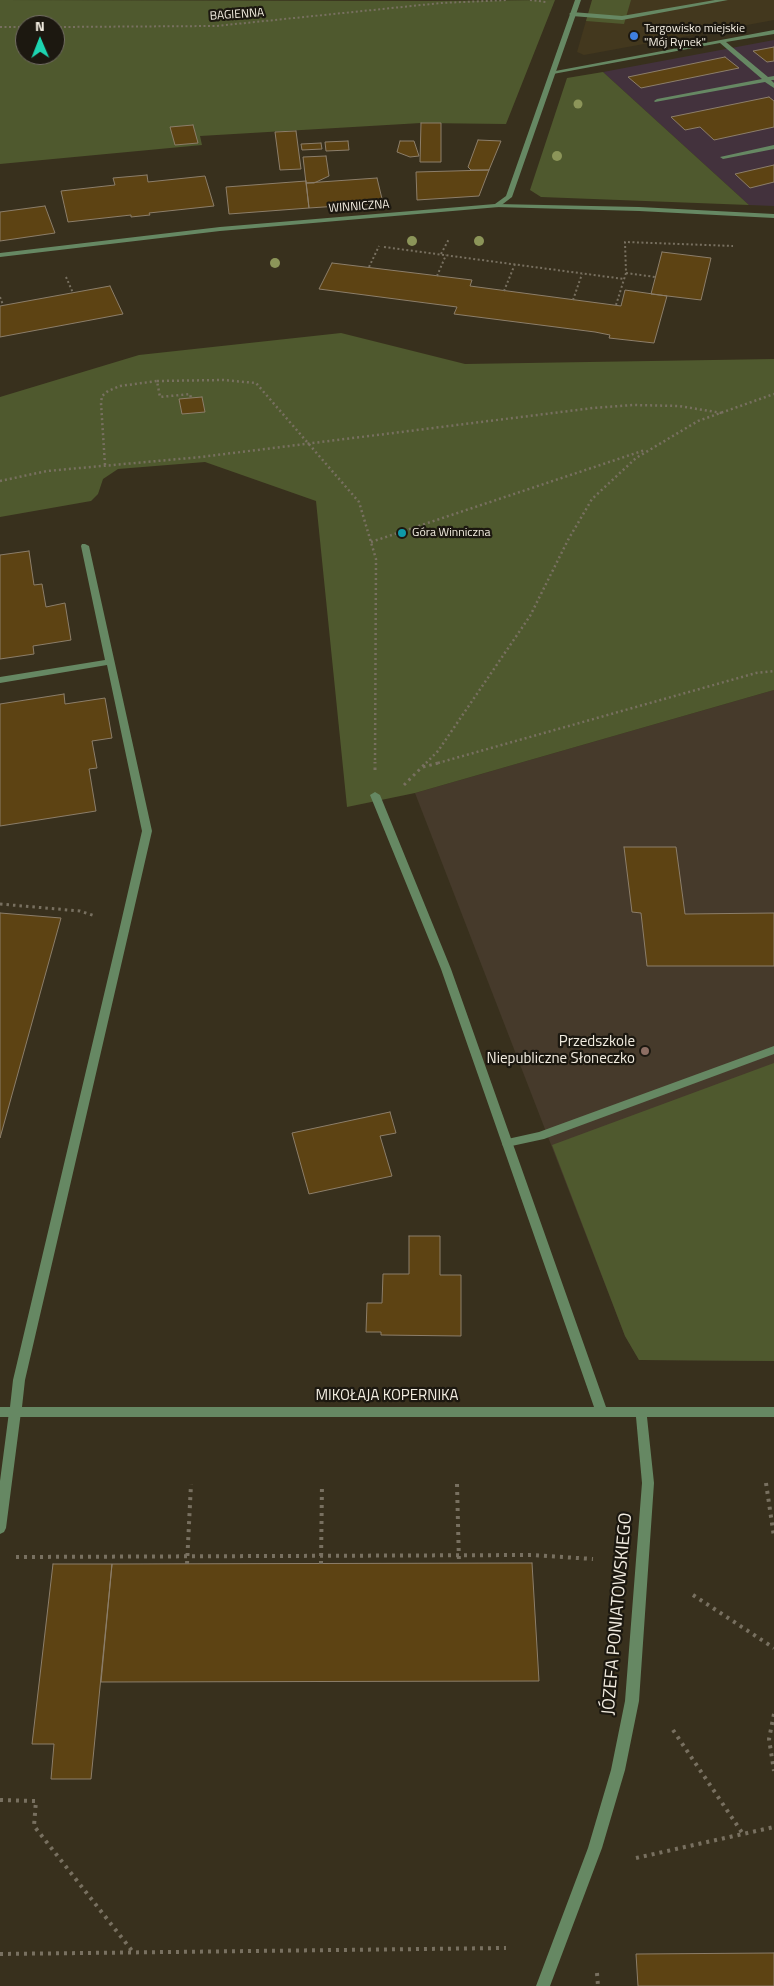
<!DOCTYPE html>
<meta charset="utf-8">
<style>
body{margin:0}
#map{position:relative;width:774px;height:1986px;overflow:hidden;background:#38301d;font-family:"Titillium Web",sans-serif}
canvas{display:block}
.north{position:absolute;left:15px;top:15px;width:50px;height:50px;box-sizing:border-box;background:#1c1810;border:1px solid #726d63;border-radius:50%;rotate:359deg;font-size:14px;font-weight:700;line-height:20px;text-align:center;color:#f2ece0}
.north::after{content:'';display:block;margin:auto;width:18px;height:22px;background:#1dd5b1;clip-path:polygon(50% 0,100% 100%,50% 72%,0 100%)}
</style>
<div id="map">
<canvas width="774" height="1986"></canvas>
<div class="north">N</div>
</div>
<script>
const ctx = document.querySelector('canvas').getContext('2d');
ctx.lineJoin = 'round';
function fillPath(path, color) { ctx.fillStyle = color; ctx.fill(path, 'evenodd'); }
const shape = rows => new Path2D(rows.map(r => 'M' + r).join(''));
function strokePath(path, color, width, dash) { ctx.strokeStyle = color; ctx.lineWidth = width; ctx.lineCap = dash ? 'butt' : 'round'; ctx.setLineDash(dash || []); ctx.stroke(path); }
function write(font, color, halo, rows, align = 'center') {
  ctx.font = font + ' "Titillium Web",sans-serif'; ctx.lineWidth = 4.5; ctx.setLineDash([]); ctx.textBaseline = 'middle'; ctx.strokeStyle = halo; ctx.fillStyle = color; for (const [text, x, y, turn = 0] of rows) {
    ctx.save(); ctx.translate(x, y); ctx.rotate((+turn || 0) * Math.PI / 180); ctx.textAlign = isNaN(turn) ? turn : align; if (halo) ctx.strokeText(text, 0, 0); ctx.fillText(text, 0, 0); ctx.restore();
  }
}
fillPath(shape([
 [592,0,774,0,774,20,584,55,577,52]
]), '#43381e');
fillPath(shape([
 [774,40,774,206,749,205,603,72]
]), '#43323d');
fillPath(shape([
 [774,690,774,1361,639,1360,625,1336,415,793]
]), '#463a2b');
fillPath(shape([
 [0,0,426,1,555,0,506,124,421,123,200,136,202,145,0,164],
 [25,25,55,25,55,55,25,55],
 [592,0,631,0,624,24,586,21],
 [603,72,749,205,541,197,530,190,567,78],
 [341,333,465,364,774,359,774,690,415,793,347,807,316,501,205,462,118,469,103,479,98,494,91,501,0,517,0,397,139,355],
 [774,1063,774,1361,639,1360,625,1336,552,1145]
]), '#4f592e');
const building = shape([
 [774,47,774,61,767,62,753,51,774,47],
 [725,57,739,68,641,88,628,77,725,57],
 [769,97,774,101,774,127,714,140,700,127,685,130,671,117,769,97],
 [421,123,441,123,441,162,420,162,421,123],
 [193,125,198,143,175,145,170,127,193,125],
 [296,131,301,169,280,170,275,132,296,131],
 [478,140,501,141,489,170,471,170,468,167,478,140],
 [348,141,349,150,326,151,325,142,348,141],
 [400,141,414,141,419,156,410,157,397,152,400,141],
 [321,143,322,149,302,150,301,144,321,143],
 [326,156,329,176,314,183,306,183,303,157,326,156],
 [774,165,774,182,750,188,735,174,774,165],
 [489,170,479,196,417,200,416,172,489,170],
 [147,175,148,182,205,176,214,206,149,213,150,215,131,217,131,215,68,222,61,191,115,185,113,178,147,175],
 [377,178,383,203,309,208,306,183,377,178],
 [306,181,309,208,229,214,226,187,306,181],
 [45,206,55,233,0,241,0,212,45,206],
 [662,252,711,258,701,300,651,294,662,252],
 [332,263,472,280,470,286,621,306,625,290,667,296,654,343,609,338,610,335,595,332,454,314,457,307,319,289,332,263],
 [110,286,123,314,0,337,0,306,110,286],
 [202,397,205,412,182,414,179,399,202,397],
 [29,551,34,585,42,584,46,607,65,603,71,640,33,646,34,654,0,659,0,555,29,551],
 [64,694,65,704,105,698,112,738,92,741,97,768,89,769,96,811,0,826,0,704,64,694],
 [624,847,676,847,685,914,774,913,774,966,647,966,641,913,632,912,624,847],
 [0,913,61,918,0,1138,0,913],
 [390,1112,396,1133,380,1136,392,1176,309,1194,292,1133,390,1112],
 [409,1236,440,1236,440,1275,461,1275,461,1336,381,1335,381,1332,366,1332,367,1303,382,1303,383,1274,409,1274,409,1236],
 [532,1563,539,1681,101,1682,112,1564,532,1563],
 [53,1564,112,1564,91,1779,51,1779,54,1744,32,1744,53,1564],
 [774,1953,774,1986,638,1986,636,1954,774,1953]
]);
fillPath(building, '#5d4313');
strokePath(building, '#8c7e6a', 1);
strokePath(shape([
 [530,0,546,2],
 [0,27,25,27],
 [55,27,216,26,441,3,508,0],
 [384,247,624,279],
 [441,254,449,239],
 [369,267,379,246],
 [626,273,655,277],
 [437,276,446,255],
 [66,277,73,293],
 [504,291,515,264],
 [0,297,3,305],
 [573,300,582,274],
 [616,305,626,273,625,242,733,246]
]), '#787060', 2, [2, 2.5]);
strokePath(shape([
 [157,381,223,380,256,383,359,502,376,559,375,763],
 [105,465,101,403,102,396,108,391,120,386,157,381,160,397,190,394,191,398],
 [0,481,47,471,201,457,593,408,633,405,679,406,722,413],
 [371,542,645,450],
 [426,763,438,751,530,616,568,540,592,499,636,458,698,421,774,394],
 [438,763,756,673,774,671]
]), '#787060', 2.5, [2, 3]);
strokePath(shape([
 [423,767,442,762],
 [375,770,375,762],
 [404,785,427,762],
 [0,904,80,911,95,916]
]), '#787060', 3, [2.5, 4]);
strokePath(shape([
 [766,1483,774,1537],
 [457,1484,459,1563],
 [16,1557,531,1555,593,1559],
 [187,1564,191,1484],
 [321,1564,322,1484],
 [693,1595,774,1648],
 [774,1714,769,1739,774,1771],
 [673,1730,743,1834],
 [0,1800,36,1801,34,1826,133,1952],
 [636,1858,774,1827],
 [0,1954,506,1948],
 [597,1973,598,1986]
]), '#787060', 4, [3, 5]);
fillPath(shape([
 [715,0,728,0,622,20,572,16,569,14,572,12,622,16,715,0],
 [774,30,774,34,726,42,768,77,774,76,774,80,771,80,774,83,774,88,765,82,655,102,654,101,657,99,762,79,720,43,553,74,550,72,774,30],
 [774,145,774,149,723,159,720,157,774,145],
 [497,204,639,207,774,214,774,218,639,211,495,207,494,206,497,204],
 [82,544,85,544,89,546,152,831,129,931,124,935,119,931,142,831,107,665,0,683,0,677,105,660,81,546,82,544],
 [774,1046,774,1054,544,1139,507,1147,503,1146,502,1143,503,1140,539,1132,774,1046],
 [15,1407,19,1408,21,1412,6,1528,4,1532,0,1534,0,1481,9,1412,11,1408,15,1407]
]), '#668863');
fillPath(shape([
 [575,0,581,0,512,197,499,207,220,231,0,257,0,253,220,227,495,204,506,196,575,0],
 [375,792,380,795,451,969,606,1407,774,1407,774,1417,647,1417,654,1483,639,1701,625,1770,602,1848,550,1986,536,1986,588,1848,611,1770,625,1701,642,1483,636,1417,0,1417,0,1407,10,1407,13,1380,119,931,124,927,129,931,25,1380,22,1407,594,1407,441,969,370,795,375,792]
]), '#668863');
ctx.fillStyle = '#8c9559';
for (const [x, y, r] of [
 [578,104,4.5],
 [557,156,5],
 [412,241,5],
 [479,241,5],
 [275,263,5]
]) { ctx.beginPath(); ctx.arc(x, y, r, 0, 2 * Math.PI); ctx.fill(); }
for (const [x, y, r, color] of [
 [634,36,5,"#3f7fe0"],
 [402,533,5,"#0f9aa8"],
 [645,1051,5,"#8d6e63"]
]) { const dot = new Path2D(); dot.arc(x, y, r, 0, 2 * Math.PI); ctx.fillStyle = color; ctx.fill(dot); strokePath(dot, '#1c1810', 2); }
write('12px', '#f2ece0', '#1c1810', [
 ["BAGIENNA",237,15,-4],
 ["WINNICZNA",359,207,-4]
]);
write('12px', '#f2ece0', '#1c1810', [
 ["Targowisko miejskie",644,29],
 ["\"Mój Rynek\"",644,43],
 ["Góra Winniczna",412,533]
], 'left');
write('15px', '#f2ece0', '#1c1810', [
 ["Przedszkole",635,1042],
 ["Niepubliczne Słoneczko",635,1059]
], 'right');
write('15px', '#f2ece0', '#1c1810', [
 ["MIKOŁAJA KOPERNIKA",387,1396]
]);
write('18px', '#f2ece0', '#1c1810', [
 ["JÓZEFA PONIATOWSKIEGO",618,1614,-85]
]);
</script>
